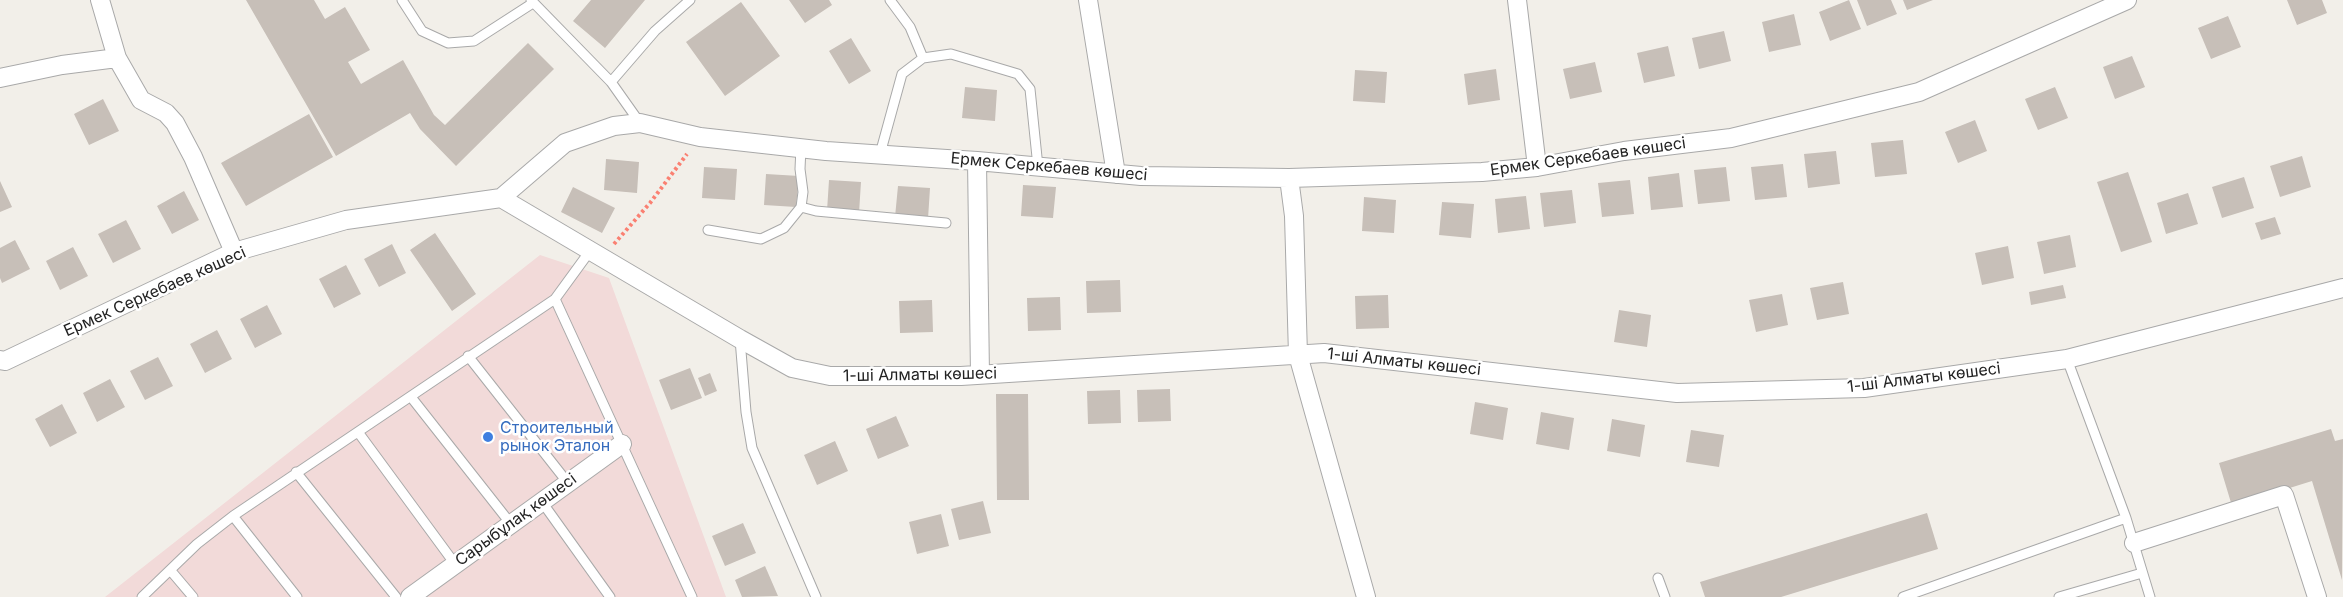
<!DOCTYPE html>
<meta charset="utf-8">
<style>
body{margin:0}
canvas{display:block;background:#f2efe9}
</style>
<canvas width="2343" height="597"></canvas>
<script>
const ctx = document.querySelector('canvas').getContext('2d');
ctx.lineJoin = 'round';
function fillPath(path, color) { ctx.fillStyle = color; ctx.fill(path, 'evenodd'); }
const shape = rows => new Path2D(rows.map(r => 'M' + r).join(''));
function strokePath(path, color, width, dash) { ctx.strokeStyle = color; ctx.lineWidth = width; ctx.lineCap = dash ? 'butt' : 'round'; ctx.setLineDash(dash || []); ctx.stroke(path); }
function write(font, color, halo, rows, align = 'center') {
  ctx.font = font + ' Inter,sans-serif'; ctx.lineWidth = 5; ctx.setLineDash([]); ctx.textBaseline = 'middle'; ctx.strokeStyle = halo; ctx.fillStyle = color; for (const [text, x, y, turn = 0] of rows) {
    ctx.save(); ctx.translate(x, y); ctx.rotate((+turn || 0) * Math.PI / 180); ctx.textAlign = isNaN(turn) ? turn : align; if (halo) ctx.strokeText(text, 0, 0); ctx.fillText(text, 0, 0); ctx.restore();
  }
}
fillPath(shape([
 [540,255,609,278,726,597,105,597]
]), '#f2dad9');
fillPath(shape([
 [246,0,314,0,325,19,345,7,370,50,348,62,361,84,403,60,434,115,445,125,528,43,554,69,456,166,420,129,410,113,336,156],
 [591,0,645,0,605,48,573,21],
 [789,0,829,0,832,5,805,23],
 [1849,0,1861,29,1830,41,1819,12],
 [1857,0,1891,0,1897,14,1867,26],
 [1903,0,1933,0,1907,10],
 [2287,0,2322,0,2327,13,2297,25],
 [741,2,780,56,725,96,686,42],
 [1794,14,1801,45,1769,52,1762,22],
 [2228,16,2241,47,2211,59,2198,28],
 [1724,31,1731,61,1699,69,1692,38],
 [851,38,871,71,849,84,829,51],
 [1668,46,1675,76,1644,83,1637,53],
 [2132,56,2145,87,2115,99,2103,67],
 [1595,62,1602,92,1570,99,1563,69],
 [1496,69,1500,100,1468,105,1464,74],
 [1355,70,1387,72,1385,103,1353,101],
 [965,87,997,90,995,121,962,118],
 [2055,87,2068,118,2038,130,2025,99],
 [103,99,119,131,89,145,74,114],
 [309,114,333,157,246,206,221,163],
 [1975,120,1987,151,1958,163,1945,132],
 [1903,140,1907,174,1875,177,1871,143],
 [1836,151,1840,184,1808,188,1804,154],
 [2302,156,2311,187,2280,197,2270,166],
 [606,159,639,162,637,193,604,190],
 [1783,164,1787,197,1755,200,1751,167],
 [704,167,737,169,735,200,702,198],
 [1726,167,1730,201,1698,204,1694,170],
 [2128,172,2152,242,2121,252,2097,182],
 [1679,173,1683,207,1651,210,1648,177],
 [766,174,799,176,796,207,764,205],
 [2244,177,2254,208,2222,218,2212,187],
 [829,180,861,182,859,213,827,211],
 [1630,180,1634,214,1602,217,1598,183],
 [0,181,12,207,0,212],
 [1023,185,1056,187,1053,218,1021,216],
 [898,186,930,188,928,219,895,217],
 [573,187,615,208,602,233,561,212],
 [1572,190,1576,223,1544,227,1540,193],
 [184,191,199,220,172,234,157,206],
 [2188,193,2198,224,2166,234,2157,203],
 [1526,196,1530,229,1498,233,1495,199],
 [1364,197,1396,200,1394,233,1362,231],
 [1442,202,1474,204,1471,238,1439,235],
 [2275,217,2281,234,2261,240,2255,223],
 [126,220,141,249,113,263,98,234],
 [435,233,476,294,452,311,410,250],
 [2070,235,2076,267,2044,274,2037,242],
 [15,240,30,269,2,283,0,278,0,248],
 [392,244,406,273,379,287,364,259],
 [2008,246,2014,278,1982,285,1975,253],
 [73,247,88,276,60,290,46,261],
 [346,265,361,294,334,308,319,279],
 [1120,280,1121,312,1087,313,1086,281],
 [1843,282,1849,314,1817,320,1810,288],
 [2063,285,2066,298,2031,305,2029,292],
 [1782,294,1788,325,1756,332,1749,300],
 [1388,295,1389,328,1356,329,1355,296],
 [1060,297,1061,330,1028,331,1027,298],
 [932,300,933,332,900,333,899,301],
 [267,305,282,334,255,348,240,319],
 [1619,310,1651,315,1647,347,1614,342],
 [217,330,232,359,205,373,190,344],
 [158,357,173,386,145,400,130,371],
 [690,368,702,398,671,410,659,380],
 [710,373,717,391,705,396,698,378],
 [110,379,125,407,97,422,83,393],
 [1170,389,1171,421,1138,422,1137,390],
 [1120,390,1121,423,1088,424,1087,391],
 [996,394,1028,394,1029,500,997,500],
 [1475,402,1508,408,1503,440,1470,434],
 [62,404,77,433,50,447,35,419],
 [1541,412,1574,418,1569,450,1536,444],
 [896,416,909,446,878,459,866,429],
 [1612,419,1645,425,1640,457,1607,451],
 [2331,429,2335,441,2343,439,2342,580,2312,481,2232,506,2219,463],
 [1691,430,1724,435,1719,467,1686,462],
 [835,441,848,471,817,485,804,455],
 [983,501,991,533,959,540,951,509],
 [1927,513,1938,549,1781,597,1705,597,1700,582],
 [941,514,949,546,917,554,909,522],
 [743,523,756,553,725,566,712,536],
 [765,566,778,596,742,597,735,580]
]), '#c7bfb8');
const service = shape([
 [402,0,422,31,448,43,474,41,533,3],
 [531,0,611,82,640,123],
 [890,0,910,27,923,58],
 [611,82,655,31,690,0],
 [880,154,902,74,923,58,951,54,1018,74,1030,89,1038,167],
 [801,207,816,211,946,223],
 [708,230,761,239,784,228,801,207,803,192,800,169,801,147],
 [555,299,692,597],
 [740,339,746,412,752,448,816,597],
 [468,356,568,483],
 [2067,359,2126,518,2150,597],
 [411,397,511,524],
 [358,432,455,564],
 [296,472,396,597],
 [542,502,610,597],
 [233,516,297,597],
 [171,571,193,597],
 [1658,578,1665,597],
 [142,597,197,544,233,516,555,299,590,251],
 [1903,597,2126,518],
 [2059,597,2142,573]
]);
const minor = shape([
 [100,0,117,58],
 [1088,0,1116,174],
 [1517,0,1537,167],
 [0,78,62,65,117,58,141,100,166,113,175,123,193,157,234,252],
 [977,161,980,375],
 [1289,178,1294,216,1298,355,1366,597],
 [501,198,740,339,792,368,830,376,961,376,1324,353,1677,393,1864,388,2067,359,2343,288],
 [0,360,5,361,234,252,346,220,501,198,565,143,614,126,640,123,700,137,826,151,977,161,1141,176,1289,178,1482,172,1537,167,1624,151,1731,138,1919,92,2127,0],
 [2134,543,2284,495,2317,597],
 [410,597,622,444]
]);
strokePath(service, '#a9a9a9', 11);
strokePath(minor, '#a9a9a9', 20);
strokePath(shape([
 [614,244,650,203,687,154]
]), '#fa8072', 4, [3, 3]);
strokePath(service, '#fff', 9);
strokePath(minor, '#fff', 18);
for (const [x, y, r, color] of [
 [488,437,6,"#3f7fe0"]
]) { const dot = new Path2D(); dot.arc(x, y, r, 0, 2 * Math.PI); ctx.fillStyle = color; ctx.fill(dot); strokePath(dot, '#fff', 2); }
write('16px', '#222', '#fff', [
 ["Ермек Серкебаев көшесі",1588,157,-8],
 ["Ермек Серкебаев көшесі",1049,167,5],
 ["Ермек Серкебаев көшесі",155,292,-24],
 ["1-ші Алматы көшесі",1404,362,6],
 ["1-ші Алматы көшесі",920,375,-1],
 ["1-ші Алматы көшесі",1924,378,-7],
 ["Сарыбұлақ көшесі",516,520,-36]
]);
write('16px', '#366cbe', '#fff', [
 ["Строительный",500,428],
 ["рынок Эталон",500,446]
], 'left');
</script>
